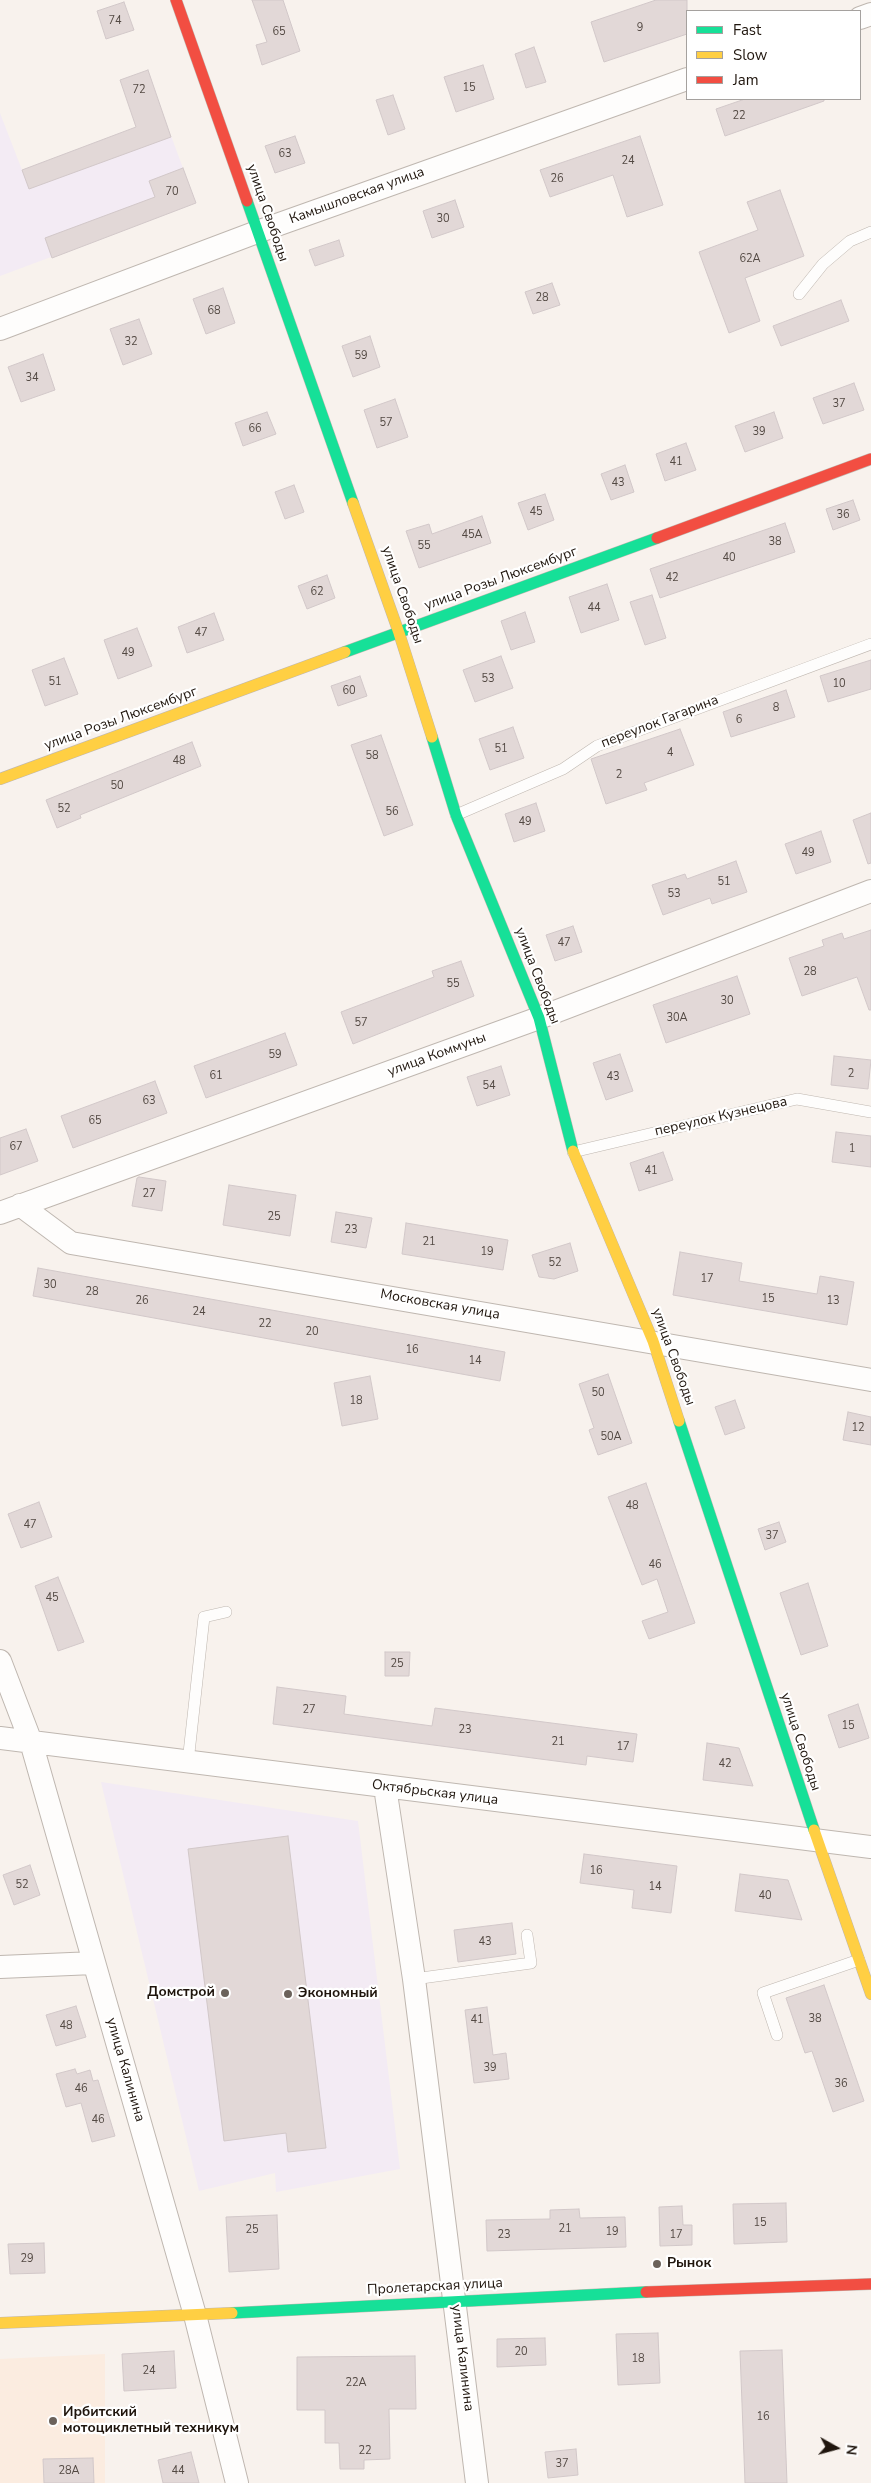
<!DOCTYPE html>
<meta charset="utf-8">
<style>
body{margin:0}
#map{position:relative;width:871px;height:2483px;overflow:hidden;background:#f8f2ed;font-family:"Nunito Sans",sans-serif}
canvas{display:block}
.legend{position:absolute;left:686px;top:10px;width:175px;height:90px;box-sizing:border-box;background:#fff;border:1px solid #a5a19e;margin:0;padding:6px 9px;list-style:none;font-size:15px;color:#1f150d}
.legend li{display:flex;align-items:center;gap:10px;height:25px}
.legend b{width:25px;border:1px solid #a5a19e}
.north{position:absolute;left:811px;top:2423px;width:50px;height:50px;-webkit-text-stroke:4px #fff;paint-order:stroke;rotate:97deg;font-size:14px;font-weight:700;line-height:20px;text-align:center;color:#1f150d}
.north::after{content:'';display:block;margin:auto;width:18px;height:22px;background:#1f150d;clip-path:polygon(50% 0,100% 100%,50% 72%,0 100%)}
</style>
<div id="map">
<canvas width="871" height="2483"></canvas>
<ul class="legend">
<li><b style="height:6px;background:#16e098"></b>Fast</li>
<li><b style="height:6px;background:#ffcf43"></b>Slow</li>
<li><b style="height:6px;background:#f24e42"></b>Jam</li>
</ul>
<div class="north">N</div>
</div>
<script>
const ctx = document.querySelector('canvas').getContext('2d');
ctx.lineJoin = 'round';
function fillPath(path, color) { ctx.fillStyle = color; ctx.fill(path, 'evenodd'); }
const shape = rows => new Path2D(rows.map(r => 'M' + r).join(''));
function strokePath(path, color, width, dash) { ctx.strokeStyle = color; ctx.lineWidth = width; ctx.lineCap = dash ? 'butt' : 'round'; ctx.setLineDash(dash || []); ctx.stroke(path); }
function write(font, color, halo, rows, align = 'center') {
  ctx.font = font + ' "Nunito Sans",sans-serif'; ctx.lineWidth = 4.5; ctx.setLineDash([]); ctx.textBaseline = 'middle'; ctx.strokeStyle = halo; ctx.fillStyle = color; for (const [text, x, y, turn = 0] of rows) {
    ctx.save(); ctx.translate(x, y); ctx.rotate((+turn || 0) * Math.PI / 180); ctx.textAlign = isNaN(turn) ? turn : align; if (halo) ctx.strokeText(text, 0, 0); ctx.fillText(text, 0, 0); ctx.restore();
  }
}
fillPath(shape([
 [0,113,22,170,164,117,196,203,0,276],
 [101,1782,358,1821,400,2169,276,2192,275,2173,199,2191]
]), '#f3ebf4');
fillPath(shape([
 [105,2354,105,2483,0,2483,0,2359]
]), '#fbece0');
const building = shape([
 [252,0,283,0,300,51,262,65,256,45,267,42,252,0],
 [656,0,687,0,687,34,604,62,591,22,656,0],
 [124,2,134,30,106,39,97,11,124,2],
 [534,47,546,82,526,88,515,54,534,47],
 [483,65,494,99,456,112,444,77,483,65],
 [148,70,171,137,29,189,22,170,136,127,120,80,148,70],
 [393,95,405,129,388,135,376,100,393,95],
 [745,99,824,99,824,101,725,136,716,109,745,99],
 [295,136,305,163,275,173,265,146,295,136],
 [640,136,663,205,627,217,613,175,550,197,540,170,640,136],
 [183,168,196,203,52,258,45,238,155,197,149,181,183,168],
 [780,190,804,256,745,278,760,321,729,333,699,252,758,230,747,202,780,190],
 [455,200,464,227,432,238,423,211,455,200],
 [339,240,344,256,315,266,309,250,339,240],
 [552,283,560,305,533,314,525,292,552,283],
 [223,288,235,323,206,334,193,299,223,288],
 [841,300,849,321,781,346,773,326,841,300],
 [139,319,152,354,123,365,110,329,139,319],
 [370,336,380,367,353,377,342,346,370,336],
 [43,354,55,390,21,402,8,367,43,354],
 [854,383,864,410,823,424,813,398,854,383],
 [395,399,408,437,377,448,364,410,395,399],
 [267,412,276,434,243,446,235,423,267,412],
 [774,412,783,438,745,452,735,426,774,412],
 [686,443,696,470,665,481,656,454,686,443],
 [625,465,634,492,611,500,601,474,625,465],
 [294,485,304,512,285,519,275,492,294,485],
 [545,494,554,520,528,530,518,503,545,494],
 [853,500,860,520,833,530,826,509,853,500],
 [482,516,491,543,419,568,406,531,429,524,432,534,482,516],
 [785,523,795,552,660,598,650,569,785,523],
 [327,575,335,598,307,609,298,586,327,575],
 [607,584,619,620,581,633,569,597,607,584],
 [652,595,666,638,645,645,630,602,652,595],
 [525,612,535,642,511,650,501,621,525,612],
 [214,613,224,640,187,653,178,627,214,613],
 [137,628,152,666,118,679,104,640,137,628],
 [501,656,513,688,475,702,463,670,501,656],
 [64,658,78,694,45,706,32,670,64,658],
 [871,660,871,689,828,702,820,676,871,660],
 [360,676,367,696,338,706,331,686,360,676],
 [786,690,795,717,731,737,723,712,786,690],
 [513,727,524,758,490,770,479,739,513,727],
 [680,729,694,765,644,783,647,790,606,804,591,759,680,729],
 [381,735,413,825,384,836,351,745,381,735],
 [192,742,201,766,80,815,81,818,57,828,46,800,192,742],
 [536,803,545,831,514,842,505,814,536,803],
 [871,813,871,863,868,864,853,820,871,813],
 [821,831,831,862,796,874,785,844,821,831],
 [736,861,747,892,712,904,710,898,663,915,652,885,685,874,687,879,736,861],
 [573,926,582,952,555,961,546,935,573,926],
 [871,930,871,1010,869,1010,857,977,802,996,789,958,824,946,822,940,842,933,844,939,871,930],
 [461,961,474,996,353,1044,341,1012,434,977,432,971,461,961],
 [737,976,750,1014,666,1043,653,1005,737,976],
 [285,1033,297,1065,206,1098,194,1066,285,1033],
 [620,1054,633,1091,606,1100,593,1063,620,1054],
 [834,1056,871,1060,868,1089,831,1085,834,1056],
 [501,1066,510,1095,477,1106,467,1077,501,1066],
 [155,1081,167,1113,73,1148,61,1116,155,1081],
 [26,1129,38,1161,0,1175,0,1138,26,1129],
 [836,1132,871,1136,871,1167,832,1162,836,1132],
 [663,1152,673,1180,639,1191,630,1163,663,1152],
 [139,1177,166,1181,162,1211,132,1206,137,1178,139,1177],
 [229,1185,296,1195,290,1236,223,1225,229,1185],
 [336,1212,372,1218,366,1248,331,1242,336,1212],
 [406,1223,508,1240,503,1270,402,1254,406,1223],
 [570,1243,578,1271,554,1279,539,1277,532,1255,570,1243],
 [680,1252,742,1263,739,1281,817,1294,820,1276,854,1282,847,1325,673,1295,680,1252],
 [38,1268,505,1352,500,1381,33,1296,38,1268],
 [608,1374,632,1443,598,1455,589,1430,594,1428,579,1384,608,1374],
 [370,1376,378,1419,342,1426,334,1383,370,1376],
 [735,1400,745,1428,725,1435,715,1407,735,1400],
 [848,1412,871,1417,871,1445,843,1440,848,1412],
 [646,1483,695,1623,649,1639,642,1621,668,1612,657,1579,642,1585,608,1497,646,1483],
 [39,1502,52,1537,21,1548,8,1514,39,1502],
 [779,1522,786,1542,765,1550,758,1529,779,1522],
 [58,1577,84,1642,58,1651,35,1586,58,1577],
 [808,1583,828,1646,801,1655,780,1593,808,1583],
 [385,1652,410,1652,409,1676,385,1676,385,1652],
 [277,1687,346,1696,344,1714,432,1726,435,1708,637,1734,633,1762,587,1756,586,1765,273,1724,277,1687],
 [858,1704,869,1738,839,1748,828,1715,858,1704],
 [707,1743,739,1748,753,1786,703,1780,707,1743],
 [288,1836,326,2148,288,2152,286,2133,224,2141,188,1849,288,1836],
 [584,1854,677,1866,671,1913,632,1908,634,1890,580,1883,584,1854],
 [30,1865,40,1895,14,1905,3,1875,30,1865],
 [740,1874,788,1880,802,1920,735,1911,740,1874],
 [512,1923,516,1954,458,1962,454,1930,512,1923],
 [824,1985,864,2101,833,2112,812,2051,805,2053,786,1998,824,1985],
 [76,2006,86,2037,56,2046,46,2015,76,2006],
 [487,2007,493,2055,506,2053,509,2079,474,2083,465,2010,487,2007],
 [75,2069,77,2074,90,2070,93,2081,98,2080,115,2136,92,2142,81,2103,66,2107,56,2074,75,2069],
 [786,2203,787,2242,734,2244,733,2204,786,2203],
 [682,2206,683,2225,692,2225,692,2245,660,2246,659,2207,682,2206],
 [579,2209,580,2218,625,2217,626,2247,487,2251,486,2220,550,2219,550,2210,579,2209],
 [277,2215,279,2269,229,2272,226,2217,277,2215],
 [44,2243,45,2273,10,2274,8,2244,44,2243],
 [658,2333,660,2383,618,2385,616,2334,658,2333],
 [545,2338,546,2365,497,2367,497,2339,545,2338],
 [782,2350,787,2483,745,2483,740,2351,782,2350],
 [174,2351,176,2388,124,2391,122,2354,174,2351],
 [415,2356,416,2409,389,2409,390,2459,364,2460,364,2469,340,2469,339,2443,325,2443,325,2410,297,2410,297,2357,415,2356],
 [576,2449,578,2475,548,2478,545,2452,576,2449],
 [191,2452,199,2483,163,2483,158,2460,191,2452],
 [93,2458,94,2483,44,2483,43,2459,93,2458]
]);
fillPath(building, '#e2d8d7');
strokePath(building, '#d2c8c9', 1);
const lane = shape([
 [799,294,823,264,850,241,871,232],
 [456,815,563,769,597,746,871,644],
 [573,1152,797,1099,871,1112],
 [188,1762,204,1617,226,1612],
 [414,1979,531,1963,527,1935],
 [777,2035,763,1993,859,1960]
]);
const street = shape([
 [860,18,871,14],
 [0,329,257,232,687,79],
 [20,1205,71,1243,871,1380],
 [0,1213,539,1018,871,891],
 [0,1661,31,1742,195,2315,237,2483],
 [0,1738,871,1847],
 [385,1787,414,1979,477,2483],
 [0,1967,94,1963]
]);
const fast = shape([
 [247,201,353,503],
 [345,652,657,538],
 [432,737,456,815,539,1018,573,1151],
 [679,1421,814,1830],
 [232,2313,646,2292]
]);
const slow = shape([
 [353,503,399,633,432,737],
 [0,779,345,652],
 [573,1151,653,1341,679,1421],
 [814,1830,871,1994],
 [0,2323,232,2313]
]);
const jam = shape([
 [176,0,247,201],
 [657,538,871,459],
 [646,2292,871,2284]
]);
strokePath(lane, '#bfb7b0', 12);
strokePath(street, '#bfb7b0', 24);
strokePath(fast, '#bfb7b0', 12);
strokePath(slow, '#bfb7b0', 12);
strokePath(jam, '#bfb7b0', 12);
strokePath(lane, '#fefdfc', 11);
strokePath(street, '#fefdfc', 22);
strokePath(fast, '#16e098', 11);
strokePath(slow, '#ffcf43', 11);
strokePath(jam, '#f24e42', 11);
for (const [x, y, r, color] of [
 [225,1993,5,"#6b625b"],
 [288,1994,5,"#6b625b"],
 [657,2264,5,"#6b625b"],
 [53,2421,5,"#6b625b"]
]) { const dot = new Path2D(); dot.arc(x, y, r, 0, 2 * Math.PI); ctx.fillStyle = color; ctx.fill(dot); strokePath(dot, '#fff', 2); }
write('11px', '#534943', null, [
 ["74",115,21],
 ["9",640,28],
 ["65",279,32],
 ["15",469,88],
 ["72",139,90],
 ["22",739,116],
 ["63",285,154],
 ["24",628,161],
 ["26",557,179],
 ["70",172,192],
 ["30",443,219],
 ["62А",750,259],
 ["28",542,298],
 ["68",214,311],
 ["32",131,342],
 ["59",361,356],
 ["34",32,378],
 ["37",839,404],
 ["57",386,423],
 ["66",255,429],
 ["39",759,432],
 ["41",676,462],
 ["43",618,483],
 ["45",536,512],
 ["36",843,515],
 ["45А",472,535],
 ["38",775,542],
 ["55",424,546],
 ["40",729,558],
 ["42",672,578],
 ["62",317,592],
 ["44",594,608],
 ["47",201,633],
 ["49",128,653],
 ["53",488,679],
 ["51",55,682],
 ["10",839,684],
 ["60",349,691],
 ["8",776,708],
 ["6",739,720],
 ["51",501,749],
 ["4",670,753],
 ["58",372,756],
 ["48",179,761],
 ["2",619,775],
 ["50",117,786],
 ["52",64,809],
 ["56",392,812],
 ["49",525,822],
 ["49",808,853],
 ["51",724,882],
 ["53",674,894],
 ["47",564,943],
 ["28",810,972],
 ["55",453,984],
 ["30",727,1001],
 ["30А",677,1018],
 ["57",361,1023],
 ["59",275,1055],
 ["2",851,1074],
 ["61",216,1076],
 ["43",613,1077],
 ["54",489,1086],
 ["63",149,1101],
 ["65",95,1121],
 ["67",16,1147],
 ["1",852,1149],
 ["41",651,1171],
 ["27",149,1194],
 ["25",274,1217],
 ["23",351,1230],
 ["21",429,1242],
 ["19",487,1252],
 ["52",555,1263],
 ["17",707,1279],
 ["30",50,1285],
 ["28",92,1292],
 ["15",768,1299],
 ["26",142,1301],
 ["13",833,1301],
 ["24",199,1312],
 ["22",265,1324],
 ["20",312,1332],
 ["16",412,1350],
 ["14",475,1361],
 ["50",598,1393],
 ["18",356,1401],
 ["12",858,1428],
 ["50А",611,1437],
 ["48",632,1506],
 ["47",30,1525],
 ["37",772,1536],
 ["46",655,1565],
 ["45",52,1598],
 ["25",397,1664],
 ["27",309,1710],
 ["15",848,1726],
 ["23",465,1730],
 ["21",558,1742],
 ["17",623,1747],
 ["42",725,1764],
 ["16",596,1871],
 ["52",22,1885],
 ["14",655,1887],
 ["40",765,1896],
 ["43",485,1942],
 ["38",815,2019],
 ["41",477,2020],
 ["48",66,2026],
 ["39",490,2068],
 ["36",841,2084],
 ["46",81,2089],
 ["46",98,2120],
 ["15",760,2223],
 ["21",565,2229],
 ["25",252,2230],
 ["19",612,2232],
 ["23",504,2235],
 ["17",676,2235],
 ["29",27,2259],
 ["20",521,2352],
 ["18",638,2359],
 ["24",149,2371],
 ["22А",356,2383],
 ["16",763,2417],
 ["22",365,2451],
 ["37",562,2464],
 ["28А",69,2471],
 ["44",178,2471]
]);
write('14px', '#1f150d', '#fff', [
 ["Камышловская улица",357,196,-20],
 ["улица Свободы",267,213,71],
 ["улица Розы Люксембург",501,579,-20],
 ["улица Свободы",402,595,71],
 ["улица Розы Люксембург",121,719,-20],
 ["переулок Гагарина",660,722,-21],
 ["улица Свободы",537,976,69],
 ["улица Коммуны",437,1055,-20],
 ["переулок Кузнецова",721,1117,-13],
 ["Московская улица",440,1305,10],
 ["улица Свободы",673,1357,70],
 ["улица Свободы",800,1742,72],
 ["Октябрьская улица",435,1793,7],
 ["улица Калинина",125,2070,74],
 ["Пролетарская улица",435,2287,-3],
 ["улица Калинина",462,2358,83]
]);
write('bold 14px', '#1f150d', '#fff', [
 ["Домстрой",215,1993,"right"],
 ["Экономный",298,1994],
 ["Рынок",667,2264],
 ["Ирбитский",63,2413],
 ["мотоциклетный техникум",63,2429]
], 'left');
</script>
